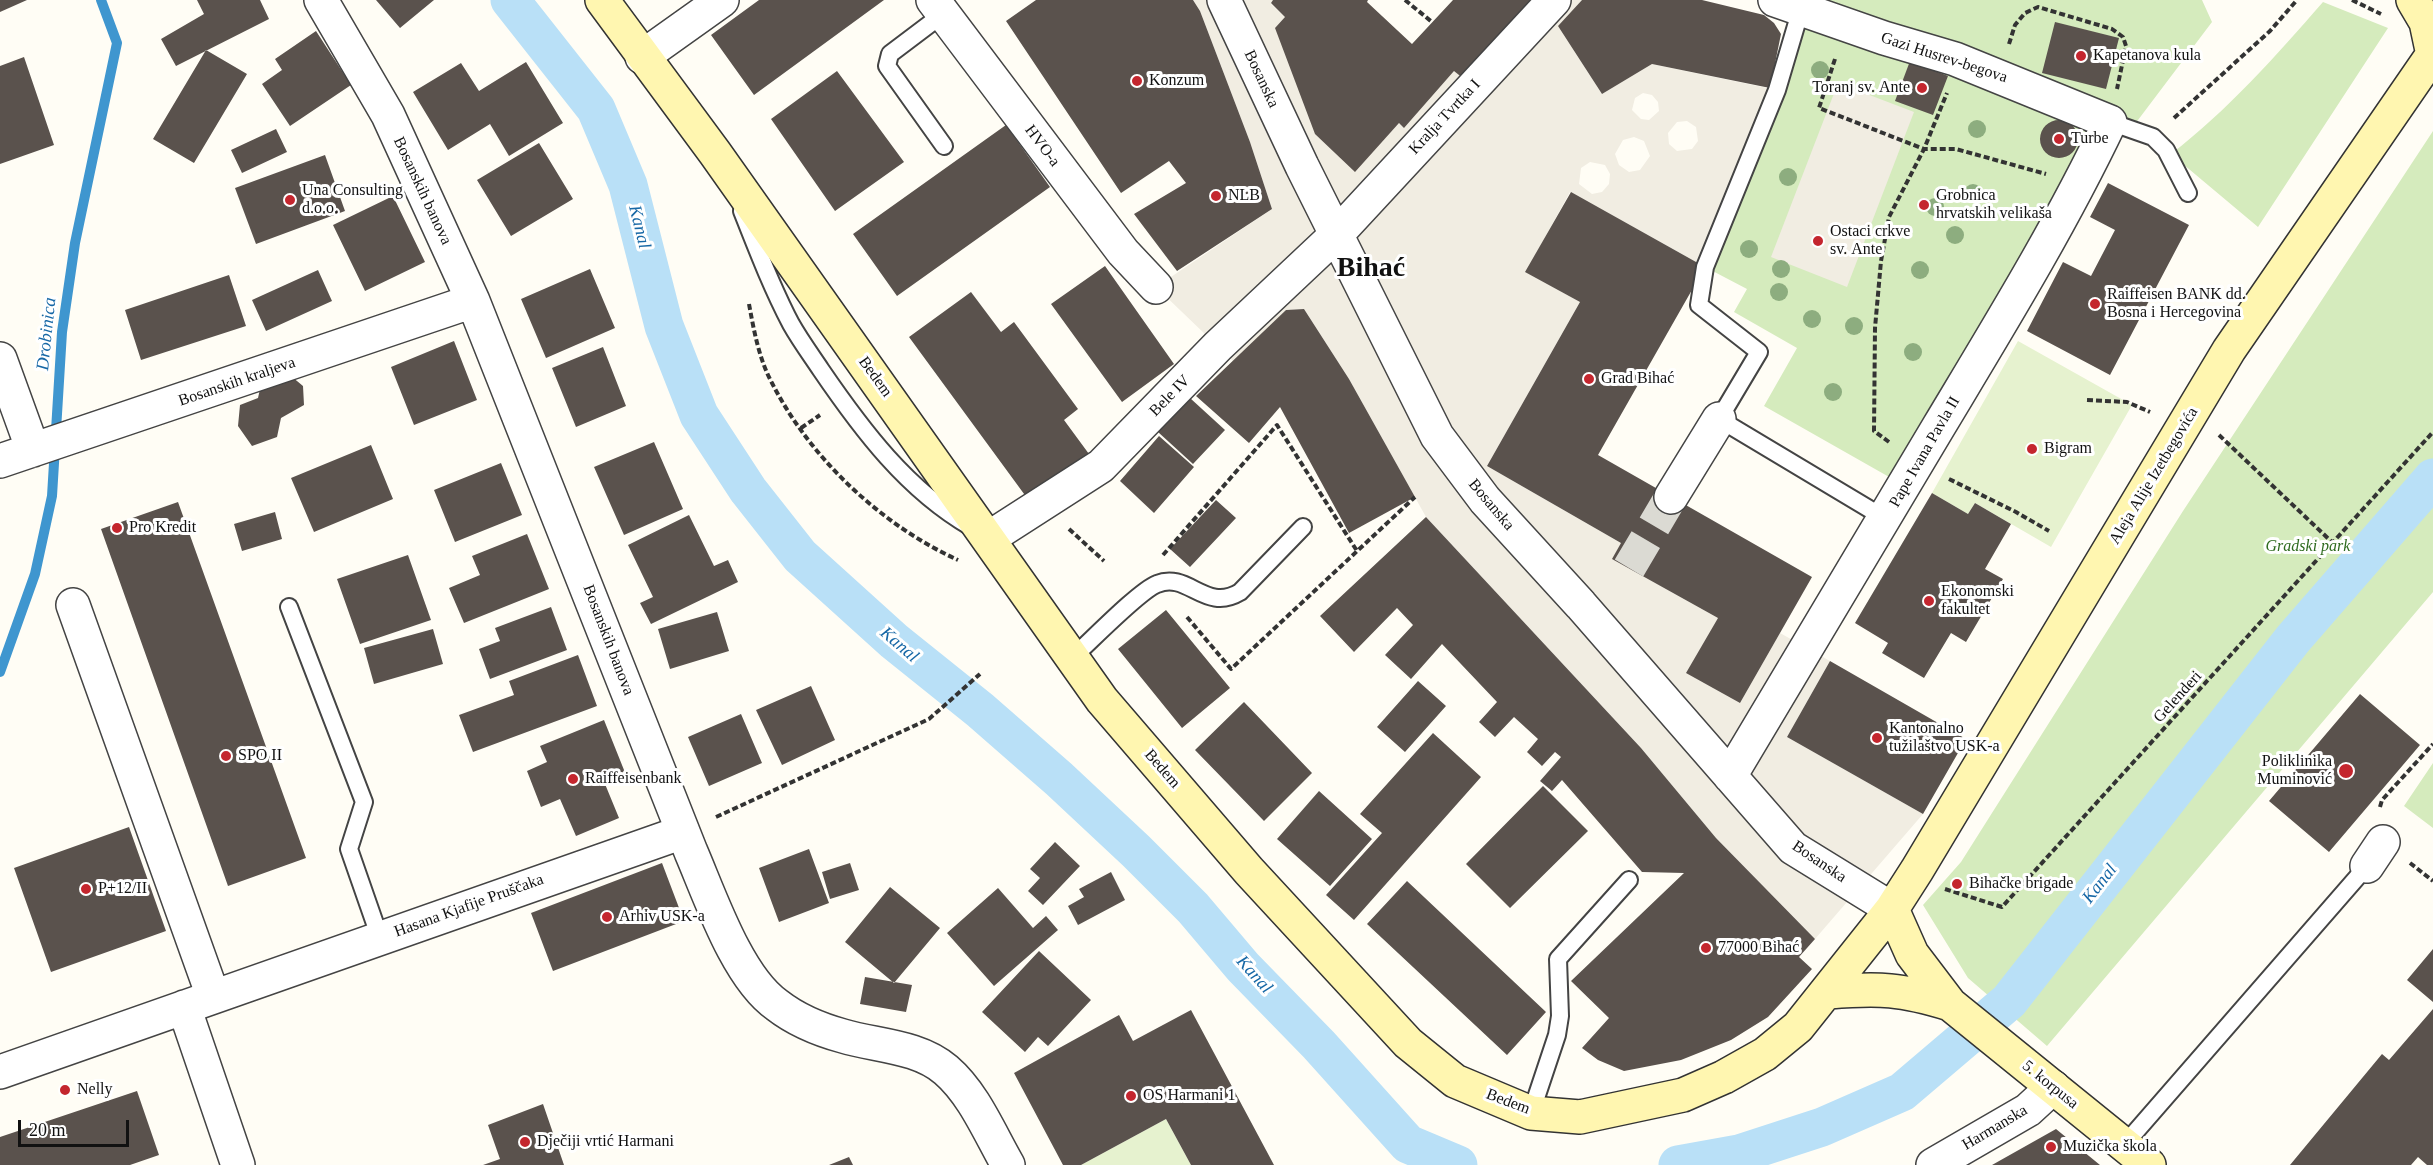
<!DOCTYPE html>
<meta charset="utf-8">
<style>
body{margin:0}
#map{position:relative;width:2433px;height:1165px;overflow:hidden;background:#fffdf5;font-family:"Times New Roman",serif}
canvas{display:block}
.scale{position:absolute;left:18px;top:1120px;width:111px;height:27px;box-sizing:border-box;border:3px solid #111;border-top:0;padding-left:8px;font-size:18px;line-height:21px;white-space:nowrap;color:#111;-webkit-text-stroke:4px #fff;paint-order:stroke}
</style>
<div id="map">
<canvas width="2433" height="1165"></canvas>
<div class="scale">20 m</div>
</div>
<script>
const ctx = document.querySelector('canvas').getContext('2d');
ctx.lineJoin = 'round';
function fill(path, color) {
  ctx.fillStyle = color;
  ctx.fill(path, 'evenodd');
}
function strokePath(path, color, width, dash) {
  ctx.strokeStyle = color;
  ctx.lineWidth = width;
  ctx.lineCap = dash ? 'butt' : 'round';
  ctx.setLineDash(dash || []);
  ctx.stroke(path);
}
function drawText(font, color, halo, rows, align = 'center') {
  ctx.font = font + ' "Times New Roman",serif';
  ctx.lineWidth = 6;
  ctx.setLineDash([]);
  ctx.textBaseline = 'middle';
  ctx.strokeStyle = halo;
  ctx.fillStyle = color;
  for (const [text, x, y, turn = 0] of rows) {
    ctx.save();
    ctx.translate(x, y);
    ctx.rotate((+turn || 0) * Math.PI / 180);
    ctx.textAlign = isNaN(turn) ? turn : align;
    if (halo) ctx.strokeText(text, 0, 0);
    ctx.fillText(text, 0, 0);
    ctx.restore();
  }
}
fill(new Path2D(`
 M1804 0H2202L2212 22 2135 124 2110 122 1905 486 1764 406 1797 348 1734 312 1747 289 1705 267Z
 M2323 2 2388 28 2258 227 2171 154C2228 110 2276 56 2323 2Z
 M2433 131V592L2047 1046 1968 978 1923 905 1961 862 2183 511Z
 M2433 763V828L2404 806Z`), '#d5ebbd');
fill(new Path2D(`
 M2018 341 2132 405 2051 547 1975 503 1968 514 1932 493Z
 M1166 1119 1191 1165H1081Z`), '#e6f2cf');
fill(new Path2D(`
 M1193 0H1273L1271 4 1285 17 1275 28 1354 171 1399 123 1404 128 1454 71 1536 0H1582L1558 26 1602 94 1652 64 1777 90 1705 267 1570 192 1526 272 1580 302 1487 466 1621 543 1613 559 1718 618 1687 673 1740 703 1780 633 1830 661 1787 737 1923 814 1815 939 1716 838 1641 748 1426 517 1349 379 1304 309 1286 310 1233 361 1156 287 1272 209 1250 142 1200 11ZM1643 93 1652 95 1658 102 1659 111 1649 120 1641 119 1632 110 1635 98ZM1687 121 1696 127 1698 141 1692 149 1677 151 1669 144 1668 133 1677 122ZM1634 137 1644 141 1650 156 1640 170 1629 172 1619 165 1615 154 1623 140ZM1590 162 1605 165 1610 174 1609 184 1602 192 1592 194 1579 184 1581 168Z
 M1838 83 1914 112 1847 287 1771 257Z`), '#f1ede2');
strokePath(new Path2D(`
 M0 672 35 574 52 496 62 332 75 243 117 43 101 0`), '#3f96cf', 10);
strokePath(new Path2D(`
 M510 0 596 109 628 185 664 326 699 415 748 490 800 556 894 641 980 710 1059 779 1136 851 1193 908 1243 967 1319 1045 1408 1144 1458 1165
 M1678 1165 1739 1154 1822 1127 1902 1092 2009 1001 2293 639 2433 478`), '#b9e0f7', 39);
fill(new Path2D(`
 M0 0H27L0 12Z
 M197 0H260L269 19 176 66 161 39 204 14Z
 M376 0H434L400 28Z
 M759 0H884L754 95 711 35Z
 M1036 0H1193L1200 11 1250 142 1272 209 1177 271 1134 214 1186 183 1169 161 1121 193 1006 21Z
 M1273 0H1368L1367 2 1412 44 1453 0H1536L1464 79 1454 71 1404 128 1399 123 1355 172 1315 134 1275 28 1285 17 1271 3Z
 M1582 0H1702L1764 15 1774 23 1781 34 1770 88 1652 64 1602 94 1558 26Z
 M2055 22 2119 38 2106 89 2042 73Z
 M316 31 351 85 290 126 262 84 282 70 275 59Z
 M206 50 247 74 194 163 153 139Z
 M24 57 54 145 0 164V66Z
 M1910 61 1948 76 1933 115 1895 101Z
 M526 62 563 123 509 156 490 124 448 150 413 92 461 63 479 91Z
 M837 71 904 162 835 211 771 119Z
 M2040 139a19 19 0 1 1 38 0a19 19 0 1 1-38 0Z
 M1006 125 1050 187 897 296 853 234Z
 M276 129 287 152 242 173 231 150Z
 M539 143 573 199 511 236 477 180Z
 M325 155 345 211 256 244 235 188Z
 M2108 183 2189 225 2110 375 2027 331 2063 262 2091 276 2115 230 2090 217Z
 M1571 192 1705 267 1598 455 1812 577 1740 703 1686 673 1718 618 1612 559 1621 543 1487 466 1580 302 1525 272Z
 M393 196 425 262 365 291 333 225Z
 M1105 266 1174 364 1122 402 1051 304Z
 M590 269 615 328 546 358 521 299Z
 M318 270 332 301 266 331 252 300Z
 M229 275 246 326 141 360 125 310Z
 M971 292 1001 332 1014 322 1078 409 1064 420 1089 454 1027 498 909 337Z
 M1304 309 1349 379 1415 497 1349 533 1280 407 1249 443 1196 396 1286 310Z
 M454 341 477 400 414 425 391 367Z
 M603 347 626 406 576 427 552 368Z
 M291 376 303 386 304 405 281 418 277 437 252 446 238 426 240 405 258 398 262 380Z
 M1190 398 1225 430 1193 464 1158 432Z
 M1159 436 1194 467 1154 513 1120 481Z
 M654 442 683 509 624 535 594 467Z
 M371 445 393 499 314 532 291 478Z
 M501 463 522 515 455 542 434 490Z
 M1932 493 1968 514 1975 503 2011 524 1985 569 2003 579 1966 642 1951 633 1924 678 1882 653 1888 643 1855 623Z
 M1216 500 1236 518 1190 567 1170 549Z
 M178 502 306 858 228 886 101 529Z
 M275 512 282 539 242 551 234 524Z
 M689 515 714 566 728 560 738 582 651 624 640 603 653 597 628 545Z
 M1426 517 1641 748 1716 838 1815 939 1799 957 1812 969 1768 1017 1731 1040 1681 1060 1624 1071 1598 1060 1582 1048 1609 1018 1571 981 1684 873 1642 872 1562 780 1552 791 1540 781 1561 757 1555 752 1542 766 1527 752 1538 739 1514 717 1495 737 1479 722 1497 702 1442 644 1411 679 1385 655 1413 625 1397 608 1354 652 1320 616Z
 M527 534 549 589 464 623 449 588 480 575 472 556Z
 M408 555 431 620 360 644 337 579Z
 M551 607 567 650 490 679 479 649 500 641 495 628Z
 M1166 610 1230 688 1182 728 1118 649Z
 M717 612 729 651 670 669 658 629Z
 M433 629 443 664 374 684 364 648Z
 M578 655 597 706 473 752 459 715 514 695 509 681Z
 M1830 661 1966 739 1923 814 1787 737Z
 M1418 681 1446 706 1405 752 1377 727Z
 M811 686 835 740 782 765 756 710Z
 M2360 694 2420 745 2329 852 2269 801Z
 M1244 702 1312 773 1264 821 1195 750Z
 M741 714 762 763 709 786 688 737Z
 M604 720 626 775 605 784 619 818 576 836 560 799 541 807 527 771 547 762 540 746Z
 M1433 733 1481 777 1354 920 1326 895 1382 833 1360 814Z
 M1543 786 1588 831 1510 908 1466 864Z
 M1319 791 1372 839 1330 886 1277 839Z
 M129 827 166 931 51 972 14 868Z
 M1055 842 1080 866 1043 905 1028 891 1040 878 1030 869Z
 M809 849 829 903 779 922 759 868Z
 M662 863 684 921 553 971 531 913Z
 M850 863 859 890 830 899 822 872Z
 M1111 872 1125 900 1078 925 1068 906 1084 897 1079 889Z
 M1407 881 1546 1012 1507 1055 1367 924Z
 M890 887 940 928 894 983 845 942Z
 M998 888 1033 928 1046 916 1058 930 994 986 947 933Z
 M2433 949V1002L2407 980Z
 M1039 951 1091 1000 1048 1046 1038 1037 1025 1052 982 1012Z
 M865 977 912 985 906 1012 860 1004Z
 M2433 1009V1165H2427L2418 1157 2411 1165H2290L2382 1054 2389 1060Z
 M1191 1010 1274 1165H1191L1166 1119 1081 1165H1063L1014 1073 1119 1015 1133 1041Z
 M137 1091 159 1155 130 1165H0V1137Z
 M543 1104 564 1165H483L500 1159 488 1125Z
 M2056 1129 2100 1165H1992Z
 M849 1157 853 1165H829Z`), '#5a524d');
strokePath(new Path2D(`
 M1629 568 1671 497`), '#dbdad3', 33, [33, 16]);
const lane = new Path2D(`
 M1801 9 1777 90 1705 267 1699 305 1759 352 1719 419 1886 519
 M943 14 890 54 887 66 944 146
 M2110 122 2153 137 2166 150 2188 193
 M742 211C757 249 772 288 791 324 800 340 811 355 821 370 862 430 907 490 971 527
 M289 607 364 802 349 849 380 938
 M1072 658C1090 642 1139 591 1157 584 1188 571 1205 613 1240 592L1303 527
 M1531 1113 1557 1035 1560 1016 1558 959 1629 880
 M2124 1145 2367 866`);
const street = new Path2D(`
 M321 0 388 115 473 301 691 852C710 896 737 977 777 1005 795 1019 821 1030 843 1036 877 1046 918 1046 946 1070 974 1094 990 1134 1008 1165
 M933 0 1123 252 1156 287
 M1224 0 1302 166 1437 436 1485 500 1581 605 1793 848 1892 909
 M642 57 722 0
 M0 359 33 450
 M0 461 473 301
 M1671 497 1719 419
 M989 538 1101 466 1218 346 1337 234 1554 0
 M73 605 213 996
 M1730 776C1800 659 1870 542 1939 426 1999 326 2060 227 2110 122L1955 59 1884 38 1775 0
 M2367 866 2383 842
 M184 1007 238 1165
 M0 1072 683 832
 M1933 1165 2028 1110 2053 1087`);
const secondary = new Path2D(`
 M602 0 715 153 1102 700 1249 871 1408 1043 1455 1081 1531 1113 1580 1117 1683 1095 1724 1077 1765 1054 1798 1027 1892 909 1917 870 2229 350 2433 54
 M2413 0 2426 22 2433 55
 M1892 909 1912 954 1950 1004 2149 1165
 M1829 992C1880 988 1901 989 1950 1004`);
strokePath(lane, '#444', 20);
strokePath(street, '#444', 36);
strokePath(secondary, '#333', 36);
strokePath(new Path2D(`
 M1405 0 1432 22
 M2352 0 2381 14
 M2009 44 2015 25 2025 13 2038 7 2112 29 2123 37 2126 46 2117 89
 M1835 59 1819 108 1924 149H1956L2046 174
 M2174 118 2270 31 2297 0
 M749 304C754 331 759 359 772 383 810 458 881 525 958 560
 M2087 400 2127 402 2150 412
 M801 428 820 415
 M2219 435 2334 544
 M1889 442 1874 431 1875 328 1881 261 1889 217 1924 149 1947 93
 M1949 479 2016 512 2049 531
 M1069 529 1104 561
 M1163 555 1277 425 1357 551
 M1187 617 1231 669 1415 497
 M2380 807 2382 800 2433 744
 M716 817 929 719 980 674
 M2410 863 2433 881
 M1945 889 2002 907 2433 432`), '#333', 4, [6, 3]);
strokePath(lane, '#fff', 16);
strokePath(street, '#fff', 33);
strokePath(secondary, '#fff6b0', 33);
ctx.fillStyle = '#8dad7f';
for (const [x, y] of [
 [1820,70],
 [1977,129],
 [1788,177],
 [1973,193],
 [1935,207],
 [1955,235],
 [1749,249],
 [1781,269],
 [1920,270],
 [1779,292],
 [1812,319],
 [1854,326],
 [1913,352],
 [1833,392]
]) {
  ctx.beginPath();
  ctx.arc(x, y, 9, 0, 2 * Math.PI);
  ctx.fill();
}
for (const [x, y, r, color] of [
 [2081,56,6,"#c4262e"],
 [1137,81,6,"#c4262e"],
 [1922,88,6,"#c4262e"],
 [2059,139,6,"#c4262e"],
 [1216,196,6,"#c4262e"],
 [290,200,6,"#c4262e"],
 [1924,205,6,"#c4262e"],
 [1818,241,6,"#c4262e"],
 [2095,304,6,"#c4262e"],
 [1589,379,6,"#c4262e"],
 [2032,449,6,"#c4262e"],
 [117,528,6,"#c4262e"],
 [1929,601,6,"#c4262e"],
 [1877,738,6,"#c4262e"],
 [226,756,6,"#c4262e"],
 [2346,771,8,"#c4262e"],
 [573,779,6,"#c4262e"],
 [1957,884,6,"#c4262e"],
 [86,889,6,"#c4262e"],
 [607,917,6,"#c4262e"],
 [1706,948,6,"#c4262e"],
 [65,1090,6,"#c4262e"],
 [1131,1096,6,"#c4262e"],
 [525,1142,6,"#c4262e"],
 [2051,1147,6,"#c4262e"]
]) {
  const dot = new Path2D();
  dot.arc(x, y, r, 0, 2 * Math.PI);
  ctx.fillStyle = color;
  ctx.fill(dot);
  strokePath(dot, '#fff', 2);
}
drawText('16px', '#111', '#fff', [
 ["Kapetanova kula",2093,56],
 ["Konzum",1149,81],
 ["Toranj sv. Ante",1910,88,"right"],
 ["Turbe",2071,139],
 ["Una Consulting",302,191],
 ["d.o.o.",302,209],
 ["NLB",1228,196],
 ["Grobnica",1936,196],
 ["hrvatskih velikaša",1936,214],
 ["Ostaci crkve",1830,232],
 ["sv. Ante",1830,250],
 ["Raiffeisen BANK dd.",2107,295],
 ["Bosna i Hercegovina",2107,313],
 ["Grad Bihać",1601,379],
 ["Bigram",2044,449],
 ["Pro Kredit",129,528],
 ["Ekonomski",1941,592],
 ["fakultet",1941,610],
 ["Kantonalno",1889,729],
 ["tužilaštvo USK-a",1889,747],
 ["SPO II",238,756],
 ["Poliklinika",2332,762,"right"],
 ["Muminović",2332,780,"right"],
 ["Raiffeisenbank",585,779],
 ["Bihačke brigade",1969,884],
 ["P+12/II",98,889],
 ["Arhiv USK-a",619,917],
 ["77000 Bihać",1718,948],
 ["Nelly",77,1090],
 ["OS Harmani 1",1143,1096],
 ["Dječiji vrtić Harmani",537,1142],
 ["Muzička škola",2063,1147]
], 'left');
drawText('16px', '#111', '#fff', [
 ["Gazi Husrev-begova",1944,58,18],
 ["Bosanska",1261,79,65],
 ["Kralja Tvrtka I",1445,117,-47],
 ["HVO-a",1042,146,53],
 ["Bosanskih banova",422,191,65],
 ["Bedem",875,377,54],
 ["Bosanskih kraljeva",237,382,-19],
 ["Bele IV",1170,396,-46],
 ["Pape Ivana Pavla II",1925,452,-60],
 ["Aleja Alije Izetbegovića",2154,476,-59],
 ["Bosanska",1491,505,50],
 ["Bosanskih banova",608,640,69],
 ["Gelenderi",2178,697,-48],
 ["Bedem",1162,769,49],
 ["Bosanska",1819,862,34],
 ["Hasana Kjafije Pruščaka",469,906,-20],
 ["5. korpusa",2050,1085,39],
 ["Bedem",1508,1102,21],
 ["Harmanska",1995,1128,-31]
]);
drawText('italic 16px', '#2f6b1f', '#fff', [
 ["Gradski park",2308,547]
]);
drawText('italic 18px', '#1768a6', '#fff', [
 ["Kanal",639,227,76],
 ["Drobinica",47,334,-84],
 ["Kanal",899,645,41],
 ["Kanal",2100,884,-52],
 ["Kanal",1254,975,48]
]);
drawText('bold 28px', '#111', '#fff', [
 ["Bihać",1371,269]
]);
</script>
